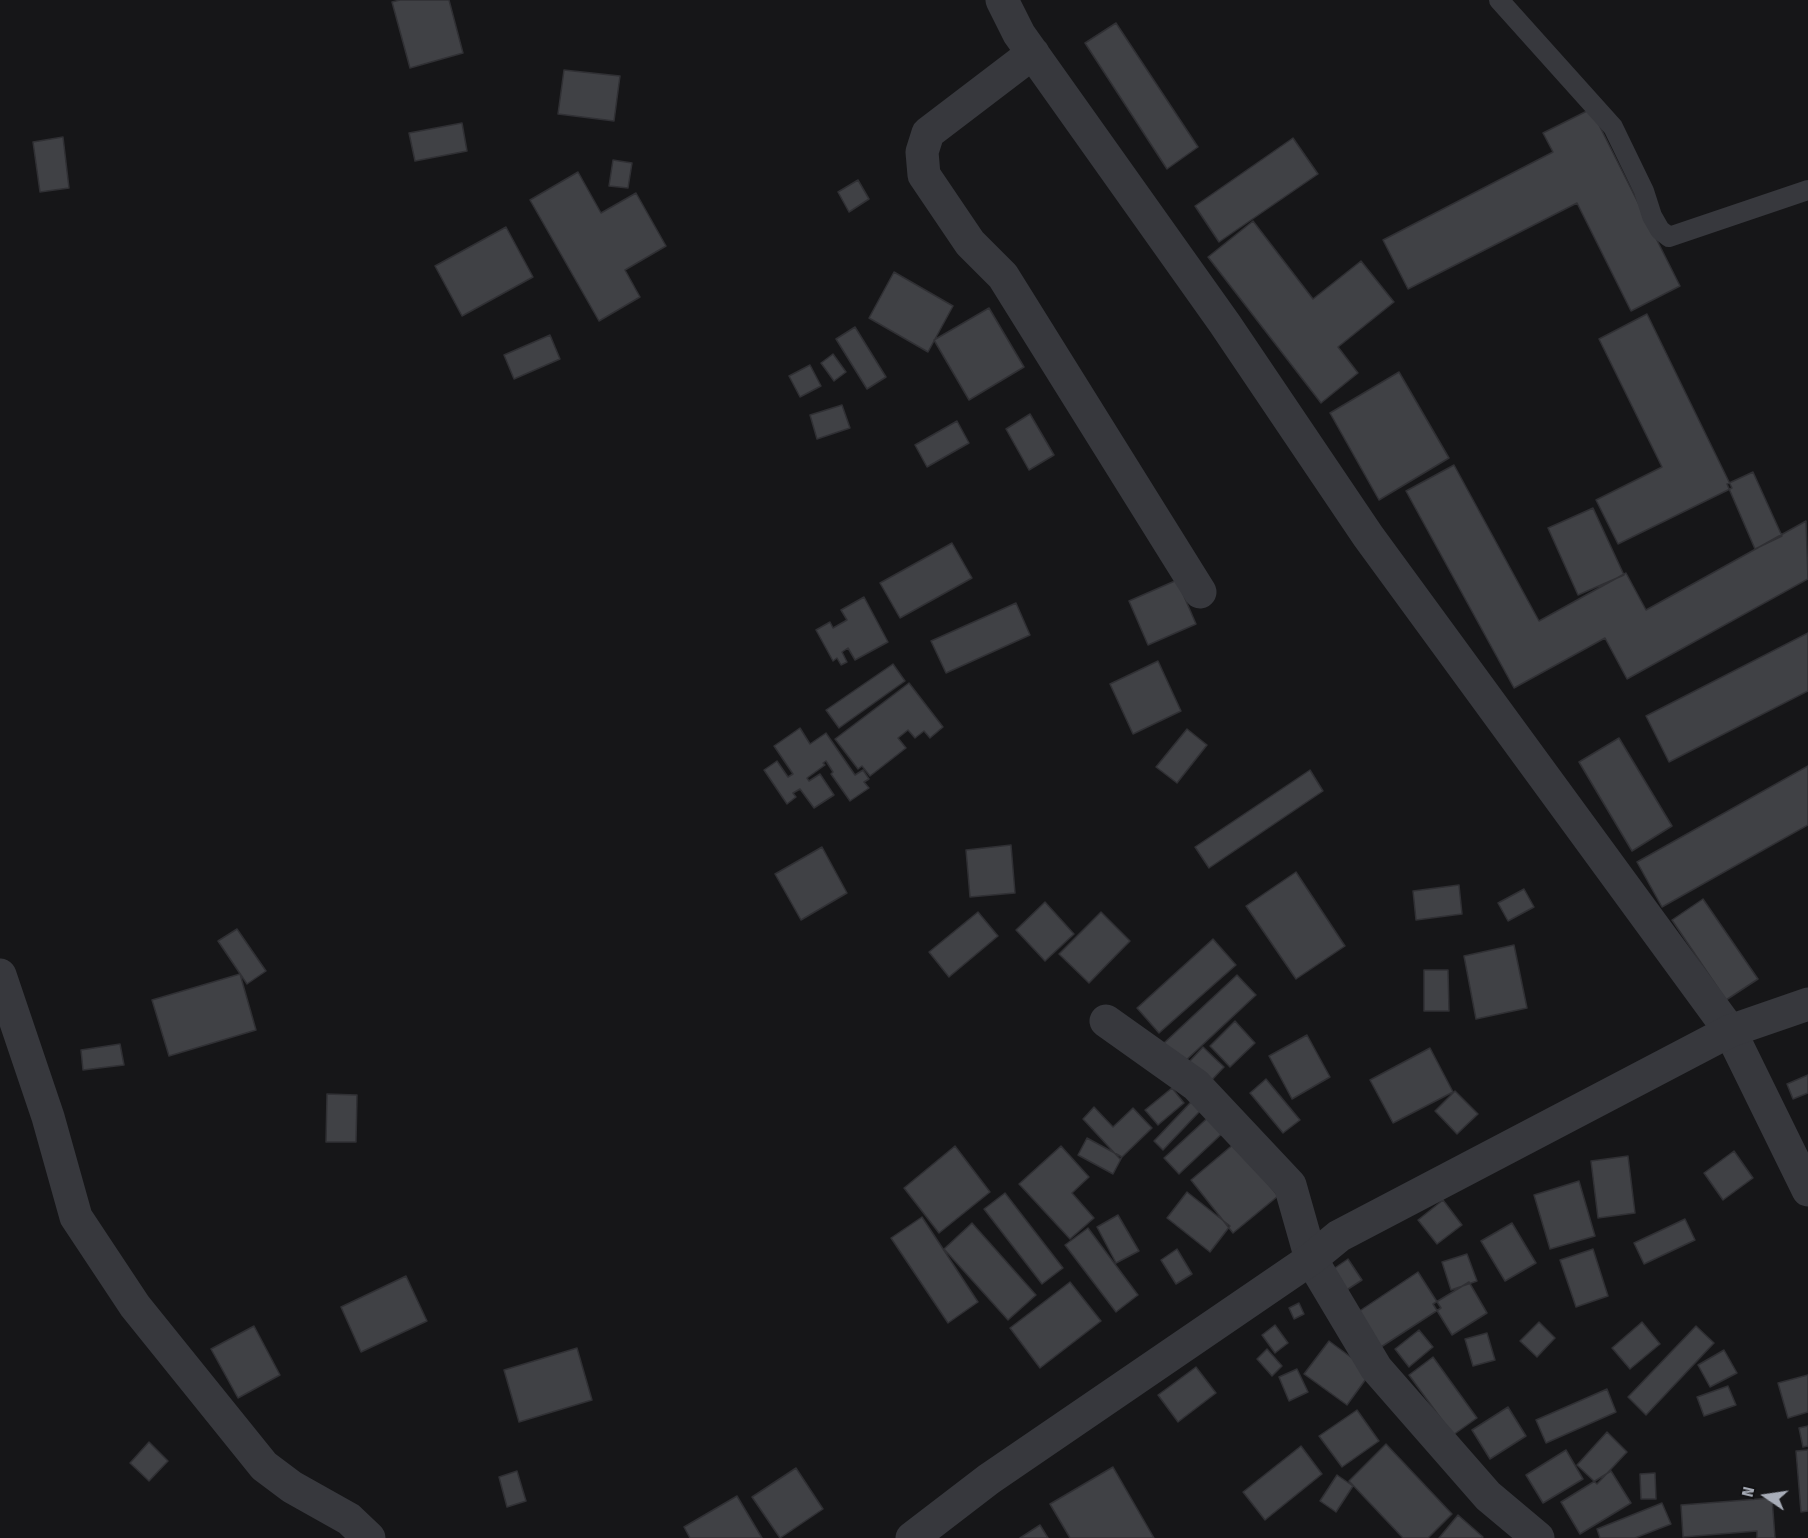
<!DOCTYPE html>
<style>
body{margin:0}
#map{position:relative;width:1808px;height:1538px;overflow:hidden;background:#161618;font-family:"Fira Sans Condensed",sans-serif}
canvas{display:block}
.north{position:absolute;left:1736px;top:1466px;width:60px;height:60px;-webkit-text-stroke:4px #111113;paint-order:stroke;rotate:283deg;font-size:16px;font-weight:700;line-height:24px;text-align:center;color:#a8adb8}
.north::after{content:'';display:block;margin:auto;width:21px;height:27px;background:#a8adb8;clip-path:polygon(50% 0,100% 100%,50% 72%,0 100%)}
</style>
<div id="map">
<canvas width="1808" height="1538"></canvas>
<div class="north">N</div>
</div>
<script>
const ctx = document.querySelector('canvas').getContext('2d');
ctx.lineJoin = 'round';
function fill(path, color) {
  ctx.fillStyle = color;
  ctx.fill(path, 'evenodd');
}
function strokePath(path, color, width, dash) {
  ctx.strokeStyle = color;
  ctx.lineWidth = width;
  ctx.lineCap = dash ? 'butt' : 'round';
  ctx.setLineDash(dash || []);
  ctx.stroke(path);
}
const building = new Path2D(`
 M400 0H449L463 53 410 68 392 2Z
 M1116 23 1198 147 1167 169 1085 43Z
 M564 70 620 76 614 121 558 114Z
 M1591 109 1680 286 1631 311 1577 203 1408 289 1383 240 1553 152 1543 133Z
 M462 123 467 151 415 161 409 133Z
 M63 137 69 188 40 192 33 142Z
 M1293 138 1318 174 1219 242 1195 206Z
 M613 160 632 163 628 188 609 186Z
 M578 172 601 213 636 193 666 246 625 270 640 297 599 321 530 200Z
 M858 180 869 199 849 212 838 192Z
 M1253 221 1313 299 1361 261 1394 302 1338 347 1358 373 1321 403 1208 257Z
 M506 227 533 277 462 316 435 266Z
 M894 272 953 306 928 352 869 318Z
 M989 308 1024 367 969 400 934 340Z
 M1647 314 1732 488 1618 544 1596 500 1662 467 1599 339Z
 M855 327 886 377 867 389 836 339Z
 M550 335 560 359 514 379 504 355Z
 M833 354 846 372 834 381 821 363Z
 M810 365 821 386 800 397 789 376Z
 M1399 372 1449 458 1379 500 1330 413Z
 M842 405 850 428 817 439 810 415Z
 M1030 414 1054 455 1029 470 1006 429Z
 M957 421 969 443 927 467 915 445Z
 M1454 465 1539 621 1626 573 1646 610 1806 521 1808 579 1627 679 1605 638 1514 688 1406 491Z
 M1753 472 1782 536 1755 549 1727 484Z
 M1593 508 1624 575 1578 595 1548 528Z
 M952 543 972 578 900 618 880 583Z
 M1177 580 1196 624 1148 645 1129 601Z
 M864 597 888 642 855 660 848 648 842 652 847 662 841 665 837 658 833 661 816 630 830 622 833 628 847 620 841 610Z
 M1016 603 1030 635 946 673 931 641Z
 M1808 633V691L1669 762 1646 716Z
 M1158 661 1181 711 1133 734 1110 684Z
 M893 664 905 681 839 728 826 710Z
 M909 683 943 727 930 738 924 731 915 738 908 730 898 738 906 748 870 776 862 766 858 769 835 739Z
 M800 728 810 744 826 733 855 775 863 770 869 779 864 782 869 788 850 801 831 774 833 772 826 761 823 763 825 765 807 778 809 781 820 774 834 795 814 808 800 789 793 793 796 797 787 804 764 770 777 761 788 777 793 774 774 746Z
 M1187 729 1207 745 1177 783 1156 767Z
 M1619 738 1672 826 1632 851 1579 762Z
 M1808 766V825L1662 907 1637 862Z
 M1310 770 1323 791 1209 868 1195 847Z
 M1011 845 1015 893 970 897 966 850Z
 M822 847 847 893 801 920 775 874Z
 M1296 872 1345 946 1296 979 1246 906Z
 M1459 885 1462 914 1416 920 1413 891Z
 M1524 889 1534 907 1508 921 1498 903Z
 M1703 899 1758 979 1726 1000 1672 920Z
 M1045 902 1074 934 1045 961 1016 930Z
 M978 912 998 936 949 977 929 952Z
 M1101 912 1130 941 1089 983 1059 954Z
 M237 929 266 971 247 984 218 941Z
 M1213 939 1236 965 1159 1033 1137 1008Z
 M1514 945 1527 1008 1476 1019 1464 956Z
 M1424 970H1448L1449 1011H1424Z
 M240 974 256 1030 169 1056 152 1000Z
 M1237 975 1256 995 1183 1063 1164 1043Z
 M1235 1021 1255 1043 1230 1067 1210 1046Z
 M1307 1035 1330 1077 1292 1099 1269 1056Z
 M120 1044 124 1065 83 1070 81 1050Z
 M1203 1047 1224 1067 1209 1083 1188 1063Z
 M1430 1048 1453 1092 1393 1123 1370 1080Z
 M1808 1075V1093L1793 1099 1787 1084Z
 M1266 1079 1300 1120 1283 1133 1250 1093Z
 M1172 1088 1184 1103 1158 1125 1145 1110Z
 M1455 1091 1478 1114 1457 1134 1435 1111Z
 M327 1094 357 1095 356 1142H326Z
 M1191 1102 1200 1111 1163 1150 1154 1141Z
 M1094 1107 1113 1127 1133 1108 1152 1128 1120 1159 1083 1119Z
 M1214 1112 1228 1128 1179 1174 1164 1158Z
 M1087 1138 1122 1157 1113 1174 1078 1155Z
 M1235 1143 1278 1196 1233 1233 1191 1180Z
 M955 1146 990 1192 939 1233 904 1188Z
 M1061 1146 1089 1177 1072 1193 1094 1218 1070 1239 1019 1184Z
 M1734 1151 1753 1178 1723 1200 1704 1173Z
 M1628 1156 1635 1213 1598 1218 1591 1161Z
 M1579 1181 1595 1236 1550 1249 1534 1195Z
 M1187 1192 1230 1226 1210 1252 1167 1218Z
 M1005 1193 1063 1268 1042 1284 984 1209Z
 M1443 1200 1462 1225 1437 1244 1418 1220Z
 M1118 1215 1139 1251 1116 1263 1097 1227Z
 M922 1217 978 1302 948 1323 891 1238Z
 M1685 1219 1695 1240 1644 1264 1634 1243Z
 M972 1223 1036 1295 1008 1320 944 1249Z
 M1512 1223 1536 1263 1505 1281 1481 1241Z
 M1088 1228 1138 1295 1116 1312 1065 1245Z
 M1177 1249 1192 1274 1176 1284 1161 1260Z
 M1593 1249 1608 1296 1576 1307 1560 1260Z
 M1467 1254 1477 1281 1451 1290 1442 1262Z
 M1348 1259 1362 1280 1339 1295 1326 1274Z
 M1418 1272 1441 1308 1381 1347 1358 1312Z
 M406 1276 427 1321 361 1352 341 1307Z
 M1070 1282 1101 1321 1040 1368 1010 1328Z
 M1469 1282 1487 1313 1452 1335 1433 1304Z
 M1299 1303 1304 1314 1294 1319 1289 1308Z
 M1539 1322 1555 1338 1537 1357 1520 1341Z
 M1642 1322 1660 1344 1630 1369 1612 1348Z
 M1275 1325 1288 1343 1275 1353 1262 1335Z
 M254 1326 280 1375 238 1398 211 1349Z
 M1696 1326 1714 1343 1646 1415 1628 1397Z
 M1419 1330 1433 1347 1409 1367 1395 1349Z
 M1487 1333 1495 1360 1473 1366 1465 1339Z
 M1329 1341 1371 1372 1347 1405 1304 1374Z
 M577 1348 592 1400 519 1422 504 1370Z
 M1267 1349 1282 1366 1272 1376 1257 1359Z
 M1724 1350 1737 1373 1710 1387 1698 1365Z
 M1433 1357 1477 1418 1453 1435 1409 1375Z
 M1196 1367 1216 1393 1178 1422 1158 1395Z
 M1297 1369 1308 1392 1289 1401 1279 1377Z
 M1808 1375V1412L1788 1418 1778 1383Z
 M1728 1386 1736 1405 1704 1416 1697 1397Z
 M1607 1389 1616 1412 1546 1443 1536 1420Z
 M1508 1407 1526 1436 1490 1459 1472 1430Z
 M1357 1410 1379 1441 1342 1467 1319 1436Z
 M1808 1426V1446L1803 1447 1799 1428Z
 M1607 1432 1627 1452 1597 1484 1577 1465Z
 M149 1442 168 1461 149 1481 130 1463Z
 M1386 1444 1452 1514 1428 1538H1403L1349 1481Z
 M1301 1446 1322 1474 1265 1520 1243 1492Z
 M1566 1450 1583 1479 1543 1503 1526 1475Z
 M1808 1450V1511L1801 1512 1796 1451Z
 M1113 1467 1154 1538H1070L1050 1504Z
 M796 1468 823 1509 780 1538 752 1497Z
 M517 1471 526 1501 507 1507 499 1477Z
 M1611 1471 1631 1503 1580 1534 1561 1502Z
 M1655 1473 1656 1499H1641L1640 1474Z
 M1337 1475 1353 1486 1336 1512 1320 1501Z
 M737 1496 762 1538H690L684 1527Z
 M1772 1498 1775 1538H1757V1531L1683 1537 1681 1505Z
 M1662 1503 1671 1524 1635 1538H1600L1597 1529Z
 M1458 1515 1483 1537 1481 1538H1439Z
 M1040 1525 1048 1538H1020Z`);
fill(building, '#404145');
strokePath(building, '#303034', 1.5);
strokePath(new Path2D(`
 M1499 0 1613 127 1644 191 1652 216 1660 230 1669 237 1808 190`), '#37383d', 20);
strokePath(new Path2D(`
 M1002 0 1019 34 1225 324 1368 536 1730 1031 1808 1190
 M1033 53 928 133 922 152 924 175 970 243 1003 276 1200 592
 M0 975 48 1117 76 1217 135 1306 264 1466 292 1487 349 1519 369 1538
 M1106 1021 1196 1085 1290 1185 1311 1259 1376 1368 1488 1496 1538 1538`), '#37383d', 33);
strokePath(new Path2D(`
 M912 1538 989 1479 1311 1259 1339 1236 1730 1031 1808 1004`), '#37383d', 33);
</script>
